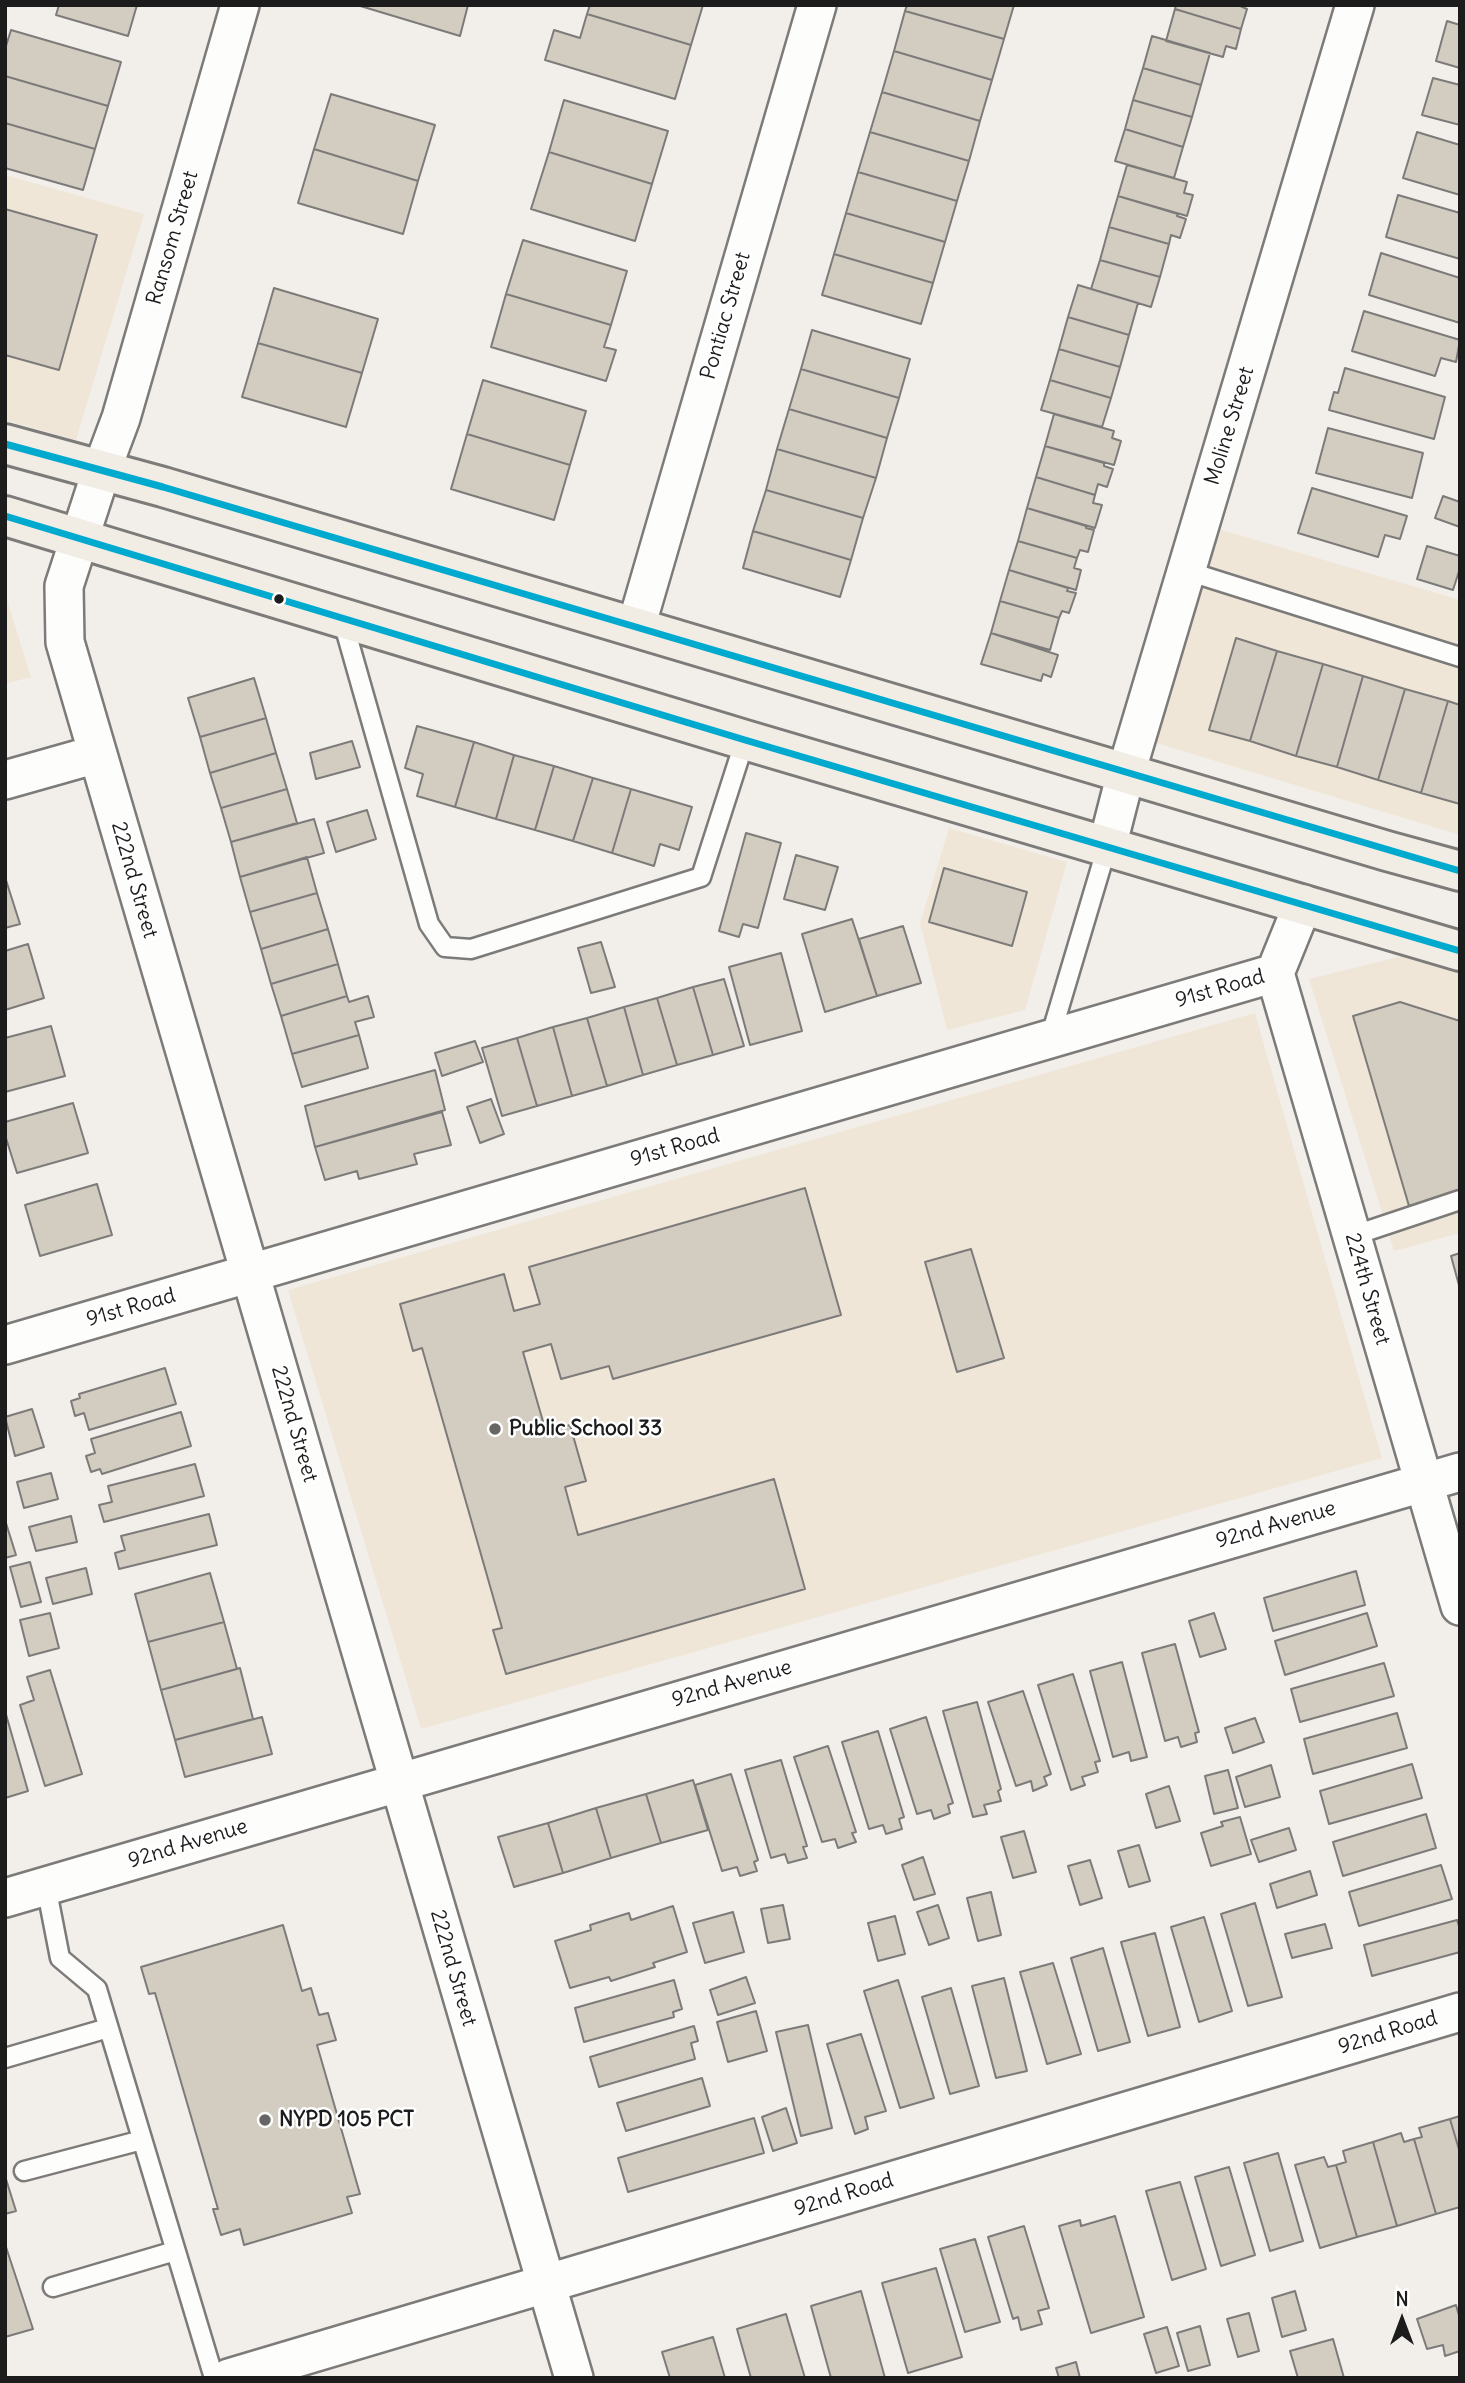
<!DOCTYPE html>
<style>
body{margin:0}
#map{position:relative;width:1465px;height:2383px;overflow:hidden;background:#f2efea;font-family:Delius,sans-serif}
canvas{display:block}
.frame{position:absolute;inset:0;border:7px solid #1c1c1c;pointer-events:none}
.north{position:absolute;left:1367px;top:2285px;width:70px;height:70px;-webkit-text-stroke:5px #fff;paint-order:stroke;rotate:0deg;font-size:19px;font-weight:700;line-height:28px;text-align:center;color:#1c1c1c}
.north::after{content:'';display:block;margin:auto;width:24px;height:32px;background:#1c1c1c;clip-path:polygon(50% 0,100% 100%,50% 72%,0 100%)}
</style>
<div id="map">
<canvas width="1465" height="2383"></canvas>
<div class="frame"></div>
<div class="north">N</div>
</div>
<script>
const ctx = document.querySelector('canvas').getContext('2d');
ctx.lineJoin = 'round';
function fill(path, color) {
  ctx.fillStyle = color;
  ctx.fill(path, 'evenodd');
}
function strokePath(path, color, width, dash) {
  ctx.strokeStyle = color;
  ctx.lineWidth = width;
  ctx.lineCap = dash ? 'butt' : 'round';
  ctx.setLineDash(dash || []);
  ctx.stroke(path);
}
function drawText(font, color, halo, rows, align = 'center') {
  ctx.font = font + ' Delius,sans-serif';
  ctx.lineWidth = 5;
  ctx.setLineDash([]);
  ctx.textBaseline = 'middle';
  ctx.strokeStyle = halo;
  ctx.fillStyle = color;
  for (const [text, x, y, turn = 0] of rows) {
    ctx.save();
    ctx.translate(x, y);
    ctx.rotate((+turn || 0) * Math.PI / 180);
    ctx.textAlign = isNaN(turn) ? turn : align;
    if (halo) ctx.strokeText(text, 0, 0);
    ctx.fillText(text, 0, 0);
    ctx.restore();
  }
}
fill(new Path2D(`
 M5 175 144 214 76 440 5 420Z
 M1212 527 1460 600V835L1156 743Z
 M5 593 31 677 5 684Z
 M949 828 1067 862 1025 1010 947 1030 920 923Z
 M1410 954 1460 971V1233L1394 1251 1309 979Z
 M1255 1013 1382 1458 421 1729 288 1290Z`), '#efe6d8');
const building = new Path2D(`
 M59 5H137L128 36 56 15Z
 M357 5H468L460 36Z
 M590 5H703L691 45 587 14Z
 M907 5H1014L1004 39 905 11Z
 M1176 5H1238L1247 9 1241 29 1175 9Z
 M1175 9 1241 29 1236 49 1226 46 1223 57 1166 41Z
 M905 11 1004 39 992 80 894 51Z
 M587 14 691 45 675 99 545 60 554 30 580 38Z
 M1447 21 1460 25V68L1436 61Z
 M11 30 121 62 108 106 5 76V49Z
 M1152 36 1210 53 1201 85 1143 68Z
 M894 51 992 80 980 121 882 92Z
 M1143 68 1201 85 1192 117 1133 100Z
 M5 76 108 106 95 149 5 123Z
 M1433 78 1460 85V125L1422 115Z
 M882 92 980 121 969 161 870 132Z
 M331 94 435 125 418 181 314 149Z
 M564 100 668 131 652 184 549 152Z
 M1133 100 1192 117 1183 147 1125 129Z
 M5 123 95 149 83 190 5 168Z
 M1125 129 1183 147 1174 178 1115 161Z
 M870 132 969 161 957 201 858 172Z
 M1417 132 1460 145V195L1403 178Z
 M314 149 418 181 403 234 298 203Z
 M549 152 652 184 635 241 531 209Z
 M1127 165 1187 182 1184 193 1193 195 1187 216 1118 196Z
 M858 172 957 201 945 242 846 213Z
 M1398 195 1460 213V259L1386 237Z
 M1118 196 1178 214 1177 216 1186 219 1180 238 1171 235 1169 244 1109 227Z
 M5 209 97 235 59 370 5 355Z
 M846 213 945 242 933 283 834 254Z
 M1109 227 1169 244 1160 277 1100 260Z
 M523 240 627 271 611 325 506 294Z
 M1381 253 1460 278V323L1369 295Z
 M834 254 933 283 921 324 822 295Z
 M1100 260 1160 277 1151 307 1091 289Z
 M1078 285 1138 303 1129 335 1068 317Z
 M274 288 378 319 362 373 258 343Z
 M506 294 611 325 604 347 616 350 606 381 491 347Z
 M1364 311 1460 340 1456 362 1441 358 1435 376 1352 351Z
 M1068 317 1129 335 1120 367 1059 349Z
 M812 330 910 359 899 398 801 369Z
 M258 343 362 373 346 427 242 397Z
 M1059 349 1120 367 1111 398 1050 380Z
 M1345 368 1445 397 1434 439 1329 410 1334 392 1338 393Z
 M801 369 899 398 887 438 789 409Z
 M483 380 586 411 570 465 467 434Z
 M1050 380 1111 398 1102 427 1041 410Z
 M789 409 887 438 876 478 777 449Z
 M1054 414 1114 431 1112 438 1121 441 1114 465 1045 446Z
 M1328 428 1423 453 1412 498 1316 473Z
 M467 434 570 465 554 520 451 489Z
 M1045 446 1104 463V466L1113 469 1107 487 1098 484 1095 495 1036 477Z
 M777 449 876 478 863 518 766 490Z
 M1036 477 1095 495 1093 503 1102 505 1095 528 1027 508Z
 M1312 488 1407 516 1400 539 1385 535 1378 557 1298 533Z
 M766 490 863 518 851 560 753 531Z
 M1443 496 1460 502V527L1435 518Z
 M1027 508 1086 526V528L1094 530 1088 552 1080 550 1077 558 1018 541Z
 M753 531 851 560 840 597 743 568Z
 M1018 541 1077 558 1074 568 1081 570 1076 590 1009 570Z
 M1427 546 1460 556V568L1453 590 1417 579Z
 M1009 570 1068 588 1067 591 1076 593 1069 613 1062 611 1059 618 1000 601Z
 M1000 601 1059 618 1050 650 991 633Z
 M991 633 1058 655 1051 677 1043 674 1041 681 981 664Z
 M1236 638 1277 651 1250 741 1209 730Z
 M1277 651 1323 664 1296 756 1250 741Z
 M1323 664 1363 676 1337 767 1296 756Z
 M1363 676 1405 689 1378 780 1337 767Z
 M254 678 266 718 200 737 188 698Z
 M1405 689 1448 701 1421 793 1378 780Z
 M1448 701 1460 705V804L1421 793Z
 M266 718 276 753 210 773 200 737Z
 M417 726 474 742 455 807 417 796 423 774 405 768Z
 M352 741 360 767 316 779 310 753Z
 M474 742 514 755 496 819 455 807Z
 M276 753 287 789 221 808 210 773Z
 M514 755 554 766 535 830 496 819Z
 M554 766 593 778 573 841 535 830Z
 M593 778 631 789 612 853 573 841Z
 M287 789 297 823 231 842 221 808Z
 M631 789 692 807 679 850 660 844 654 866 612 853Z
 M367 810 376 839 336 852 327 822Z
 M314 819 324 853 240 877 231 842Z
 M746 833 781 843 758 928 743 924 739 937 719 931Z
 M796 855 838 867 825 910 784 899Z
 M307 857 317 893 250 912 240 877Z
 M944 868 1027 892 1012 946 929 922Z
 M5 877 20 924 5 928Z
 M317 893 328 929 261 949 250 912Z
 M852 919 877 996 825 1012 802 934Z
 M903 926 921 983 877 996 859 939Z
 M328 929 338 964 271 984 261 949Z
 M601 942 615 987 591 993 578 948Z
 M28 944 44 998 5 1010V951Z
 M781 953 802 1031 750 1045 729 967Z
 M338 964 347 996 281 1016 271 984Z
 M724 979 744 1046 713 1055 693 987Z
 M693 987 713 1055 677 1065 657 998Z
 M347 996 349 1002 368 996 374 1017 355 1022 359 1035 292 1054 281 1016Z
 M657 998 677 1065 643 1075 624 1007Z
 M1400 1002 1460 1021V1191L1409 1206 1353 1016Z
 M624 1007 643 1075 607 1086 587 1018Z
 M587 1018 607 1086 572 1096 553 1027Z
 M51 1026 65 1076 5 1092V1038Z
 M553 1027 572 1096 537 1106 517 1038Z
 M359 1035 368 1068 302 1087 292 1054Z
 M517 1038 537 1106 502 1116 482 1048Z
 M475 1041 483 1062 442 1076 435 1053Z
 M435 1070 445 1110 315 1147 305 1106Z
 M491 1099 504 1134 480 1143 467 1107Z
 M73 1103 88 1153 17 1173 5 1135V1122Z
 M442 1112 451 1145 414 1154 417 1164 359 1179 357 1171 325 1180 315 1147Z
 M97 1184 112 1235 40 1256 25 1205Z
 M805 1188 841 1315 613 1379 609 1366 561 1379 551 1344 523 1352 546 1432 570 1425 586 1481 565 1487 578 1535 774 1479 805 1589 506 1674 493 1630 502 1628 422 1348 413 1351 400 1304 504 1274 514 1311 540 1304 529 1267Z
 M971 1249 1004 1358 957 1372 925 1262Z
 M1460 1253V1289L1451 1256Z
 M165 1368 176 1404 89 1430 84 1413 75 1416 71 1401 80 1398 79 1394Z
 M32 1409 44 1447 15 1456 5 1417Z
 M181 1412 191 1446 102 1474 100 1469 91 1472 86 1456 95 1453 91 1439Z
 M195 1464 204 1496 104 1522 99 1505 112 1502 108 1486Z
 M51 1473 58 1499 24 1508 17 1482Z
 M209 1514 217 1545 119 1569 115 1553 125 1550 121 1536Z
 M71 1516 77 1542 36 1551 29 1527Z
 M5 1520 16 1555 5 1558Z
 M30 1562 41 1602 21 1607 10 1567Z
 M86 1568 92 1594 53 1604 46 1578Z
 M1356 1571 1365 1605 1273 1631 1264 1598Z
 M210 1573 224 1622 148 1642 135 1594Z
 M50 1613 59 1648 29 1656 20 1620Z
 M1214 1613 1226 1649 1200 1657 1189 1621Z
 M1367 1613 1377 1646 1285 1675 1275 1641Z
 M224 1622 237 1669 161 1690 148 1642Z
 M1175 1644 1199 1732 1195 1733 1197 1742 1181 1747 1178 1737 1165 1741 1142 1653Z
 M1122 1662 1147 1757 1131 1761 1129 1752 1113 1757 1090 1671Z
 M1384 1663 1394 1696 1300 1722 1291 1689Z
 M240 1668 253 1719 175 1740 161 1690Z
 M50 1670 82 1774 45 1786 20 1705 34 1700 27 1677Z
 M1073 1674 1100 1761 1095 1762 1098 1772 1082 1777 1085 1785 1071 1790 1038 1685Z
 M1023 1691 1051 1774 1044 1777 1047 1785 1033 1791 1031 1781 1016 1786 988 1702Z
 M977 1702 1001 1789 998 1791 1001 1801 984 1805 987 1814 973 1817 943 1711Z
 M5 1711 28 1791 5 1798Z
 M1397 1713 1407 1748 1313 1774 1304 1739Z
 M262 1717 272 1754 185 1777 175 1740Z
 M926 1717 953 1803 948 1805 950 1813 934 1819 931 1810 917 1814 890 1729Z
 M1255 1718 1264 1742 1233 1753 1225 1728Z
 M878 1731 904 1817 899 1819 902 1829 886 1834 883 1825 869 1829 842 1742Z
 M828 1746 856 1832 852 1833 856 1842 838 1848 835 1839 822 1842 794 1757Z
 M781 1760 807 1846 803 1847 807 1858 788 1863 785 1854 771 1858 745 1770Z
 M1412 1764 1422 1798 1329 1824 1320 1791Z
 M1271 1765 1280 1797 1245 1807 1236 1777Z
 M1228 1770 1238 1808 1214 1814 1205 1776Z
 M731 1774 758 1860 754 1862 757 1871 740 1876 737 1867 722 1871 695 1785Z
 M693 1780 708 1830 661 1843 646 1794Z
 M1169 1786 1180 1821 1156 1828 1146 1794Z
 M646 1794 661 1843 611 1858 596 1808Z
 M596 1808 611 1858 563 1873 548 1823Z
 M1426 1814 1436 1848 1343 1876 1333 1842Z
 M1240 1817 1251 1854 1211 1866 1201 1833 1223 1826 1221 1822Z
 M548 1823 563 1873 514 1887 498 1837Z
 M1289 1828 1296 1850 1259 1862 1251 1840Z
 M1024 1831 1036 1872 1013 1878 1001 1837Z
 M1139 1845 1150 1881 1129 1887 1118 1851Z
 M923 1857 935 1894 914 1900 902 1865Z
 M1090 1860 1102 1898 1080 1905 1068 1866Z
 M1441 1865 1452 1899 1359 1926 1349 1892Z
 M1310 1871 1317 1895 1277 1908 1270 1884Z
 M991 1892 1001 1935 978 1941 967 1898Z
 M1255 1903 1282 1997 1248 2006 1221 1914Z
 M783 1905 790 1939 768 1943 761 1909Z
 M938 1905 949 1938 929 1945 917 1912Z
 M673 1906 687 1952 653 1963 655 1967 611 1981 609 1977 570 1988 555 1941 591 1930 590 1925 629 1913 631 1920Z
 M733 1912 744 1952 705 1963 693 1923Z
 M895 1916 905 1954 878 1961 868 1923Z
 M1204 1917 1232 2011 1199 2022 1171 1927Z
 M1457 1920 1460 1929V1952L1372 1976 1364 1945Z
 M1325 1924 1332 1948 1292 1958 1285 1934Z
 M283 1925 302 1991 311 1988 319 2015 328 2013 336 2040 317 2045 360 2194 347 2197 352 2213 244 2245 240 2229 221 2235 213 2209H218L155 1993 149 1994 141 1967Z
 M1155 1933 1180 2027 1148 2036 1121 1942Z
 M1103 1948 1130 2042 1098 2051 1071 1958Z
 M1053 1963 1081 2054 1047 2064 1020 1972Z
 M746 1977 755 2003 718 2015 710 1990Z
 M1004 1978 1027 2071 996 2078 972 1986Z
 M674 1980 682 2009 673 2012 674 2017 584 2042 575 2008Z
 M898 1980 934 2098 900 2108 864 1991Z
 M951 1988 979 2086 950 2094 922 1997Z
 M756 2011 767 2051 728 2062 717 2022Z
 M808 2025 832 2128 801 2136 776 2032Z
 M694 2026 698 2041 691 2043 695 2059 599 2087 590 2057Z
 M861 2034 886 2111 865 2117 868 2129 855 2134 827 2044Z
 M702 2078 710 2106 626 2131 617 2103Z
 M786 2108 797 2143 773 2151 762 2117Z
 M1460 2116V2153L1450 2119Z
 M754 2118 764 2153 628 2192 618 2158Z
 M1450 2119 1460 2153V2207L1436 2214 1414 2139 1422 2137 1419 2128Z
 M1401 2133 1404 2142 1414 2139 1436 2214 1397 2226 1373 2142Z
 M1373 2142 1397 2226 1357 2237 1336 2165 1346 2162 1343 2151Z
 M1278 2153 1303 2241 1270 2251 1244 2163Z
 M1324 2157 1328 2167 1336 2165 1357 2237 1320 2248 1295 2165Z
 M1229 2167 1255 2255 1221 2266 1195 2177Z
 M5 2176 16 2211 5 2214Z
 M1180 2182 1206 2269 1172 2280 1146 2191Z
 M1115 2216 1144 2317 1091 2333 1059 2226 1080 2220 1081 2226Z
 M1024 2226 1049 2308 1038 2311 1042 2324 1021 2330 1018 2317 1013 2319 988 2237Z
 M975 2239 1000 2322 965 2332 940 2249Z
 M5 2244 33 2329 5 2337Z
 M936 2268 962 2357 908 2373 882 2283Z
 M861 2291 885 2378H831L811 2306Z
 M1295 2291 1306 2330 1282 2337 1272 2298Z
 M1456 2305 1460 2319V2351L1445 2356 1443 2345 1427 2349 1417 2319Z
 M1249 2313 1259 2351 1238 2357 1227 2319Z
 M786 2314 805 2378H751L737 2329Z
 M1200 2326 1210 2365 1188 2371 1177 2333Z
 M1167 2327 1179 2366 1156 2373 1144 2334Z
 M713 2337 725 2378H670L662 2352Z
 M1333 2339 1344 2378H1298L1290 2351Z
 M1076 2362 1080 2378H1059L1056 2368Z`);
fill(building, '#d3ccc1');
strokePath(building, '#7c7b79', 2);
const service = new Path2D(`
 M1187 571 1460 657
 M342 618 429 924 445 947 471 949 701 877 745 740
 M1050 1038 1107 847
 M1352 1236 1460 1200
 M46 1886 60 1958 97 1989 214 2378
 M5 2058 108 2028
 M24 2171 142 2140
 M53 2287 175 2251`);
const minor = new Path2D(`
 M240 5 121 418 102 469 64 586 65 642 574 2378
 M636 627 817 5
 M5 780 97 754
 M1107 847 1126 773 1355 5
 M1275 973 1460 1606
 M1275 973 1303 904
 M5 1345 1275 973
 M5 1898 1460 1472
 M229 2378 1460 2012`);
const primary = new Path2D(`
 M5 444 163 487 1387 851 1460 871
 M5 516 745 740 1460 951`);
strokePath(service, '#7c7b79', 23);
strokePath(minor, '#7c7b79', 42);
strokePath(primary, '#7c7b79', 44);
strokePath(service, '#fdfdfc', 18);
strokePath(minor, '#fdfdfc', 37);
strokePath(primary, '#f1ece4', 38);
strokePath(new Path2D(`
 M5 444 163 487 1460 871
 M5 516 745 740 1460 951`), '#00a9ce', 7);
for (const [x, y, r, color] of [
 [279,599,6,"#1c1c1c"],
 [495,1429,7,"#676664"],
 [265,2120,7,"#676664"]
]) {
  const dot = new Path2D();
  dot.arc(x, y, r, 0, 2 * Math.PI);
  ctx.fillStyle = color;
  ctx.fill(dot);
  strokePath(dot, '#fff', 2.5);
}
drawText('21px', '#1c1c1c', '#fff', [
 ["Ransom Street",173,238,-74],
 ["Pontiac Street",726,316,-74],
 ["Moline Street",1230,426,-73],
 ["222nd Street",134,880,74],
 ["91st Road",1220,989,-16],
 ["91st Road",675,1148,-16],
 ["224th Street",1367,1289,74],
 ["91st Road",131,1308,-16],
 ["222nd Street",294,1424,74],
 ["92nd Avenue",1276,1525,-16],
 ["92nd Avenue",732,1684,-16],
 ["92nd Avenue",188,1844,-17],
 ["222nd Street",453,1968,74],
 ["92nd Road",1388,2033,-17],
 ["92nd Road",844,2195,-17]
]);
drawText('bold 21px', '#1c1c1c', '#fff', [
 ["Public School 33",509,1429],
 ["NYPD 105 PCT",279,2120]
], 'left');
</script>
